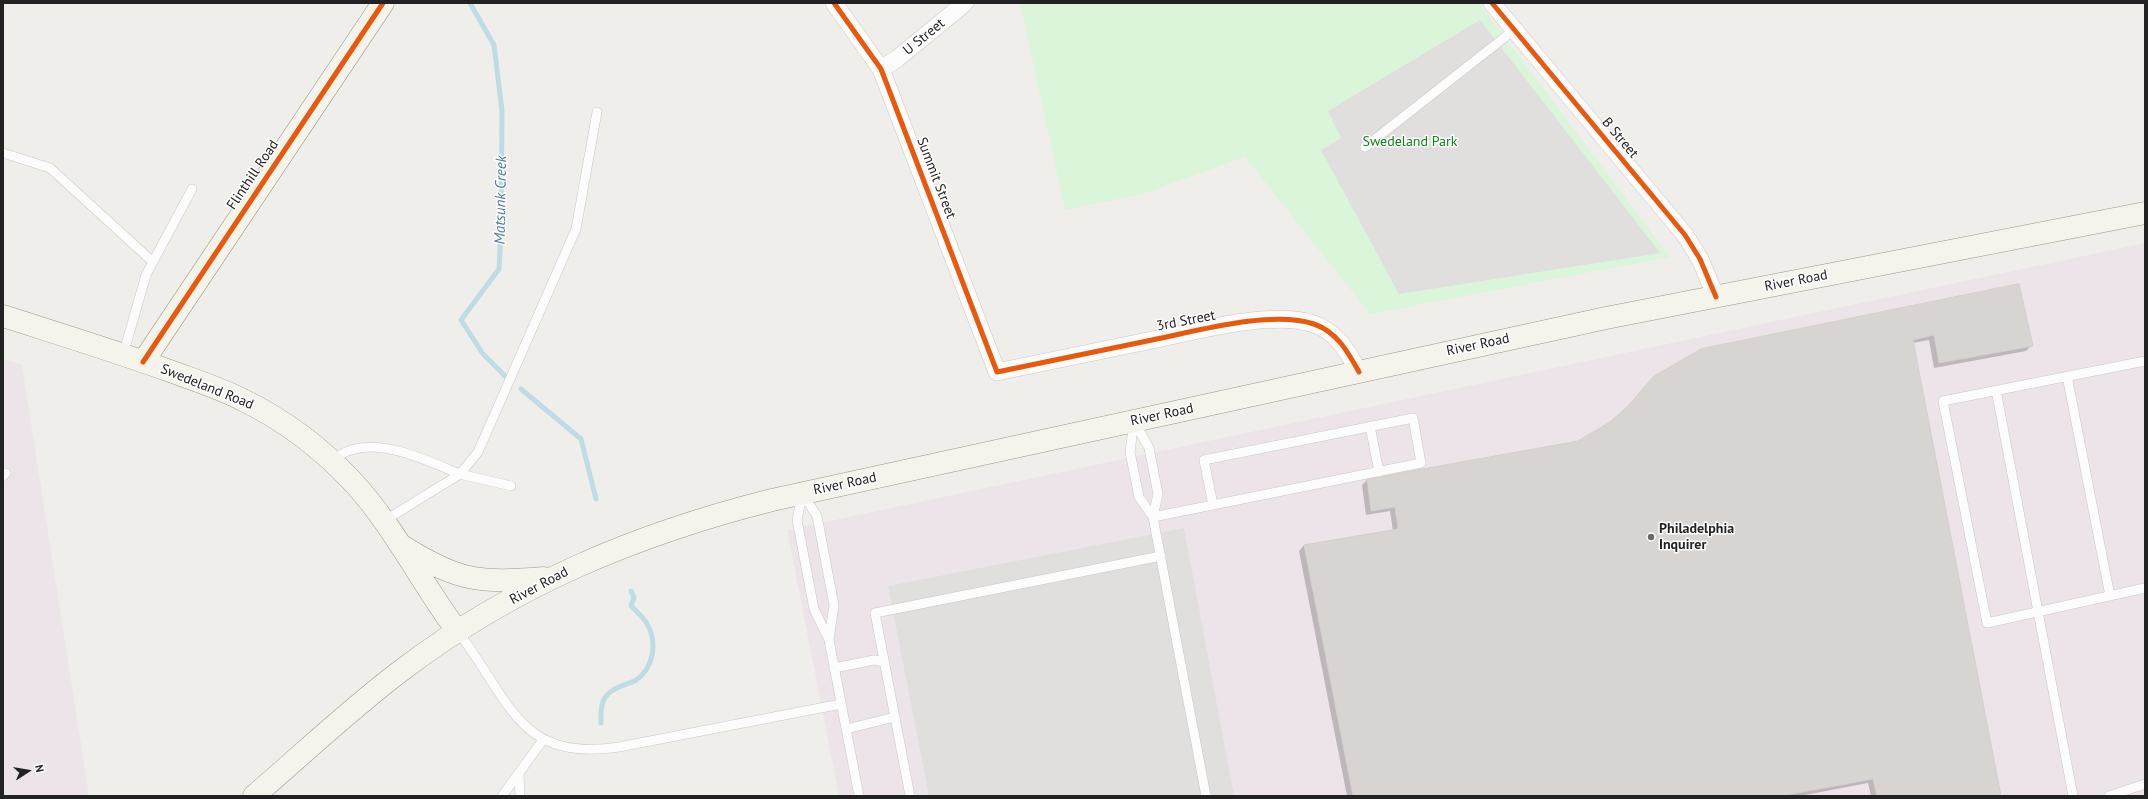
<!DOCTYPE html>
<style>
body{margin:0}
#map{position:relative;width:2148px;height:799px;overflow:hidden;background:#f0eeeb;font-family:"PT Sans",sans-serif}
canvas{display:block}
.frame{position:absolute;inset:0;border:4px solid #222;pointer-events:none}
.north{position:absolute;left:8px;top:751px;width:40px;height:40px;-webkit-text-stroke:3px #fff;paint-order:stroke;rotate:78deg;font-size:11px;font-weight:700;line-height:16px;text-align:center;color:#222}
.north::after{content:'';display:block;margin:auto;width:14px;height:18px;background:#222;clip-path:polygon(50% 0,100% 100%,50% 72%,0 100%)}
</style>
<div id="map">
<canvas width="2148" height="799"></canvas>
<div class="frame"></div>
<div class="north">N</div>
</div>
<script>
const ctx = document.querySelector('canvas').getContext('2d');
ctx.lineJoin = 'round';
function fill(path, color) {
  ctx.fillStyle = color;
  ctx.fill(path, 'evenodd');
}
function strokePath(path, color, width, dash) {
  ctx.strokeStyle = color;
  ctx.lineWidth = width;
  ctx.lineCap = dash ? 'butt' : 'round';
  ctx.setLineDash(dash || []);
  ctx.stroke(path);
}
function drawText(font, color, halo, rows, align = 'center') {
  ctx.font = font + ' "PT Sans",sans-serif';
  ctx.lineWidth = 3;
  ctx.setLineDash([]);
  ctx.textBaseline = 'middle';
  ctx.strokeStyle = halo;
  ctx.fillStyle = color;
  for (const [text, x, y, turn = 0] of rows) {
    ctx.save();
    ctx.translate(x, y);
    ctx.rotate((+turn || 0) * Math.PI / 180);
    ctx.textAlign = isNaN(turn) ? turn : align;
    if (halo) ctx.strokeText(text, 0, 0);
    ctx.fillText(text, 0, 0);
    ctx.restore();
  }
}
fill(new Path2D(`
 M2145 243V796H839L787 530Z
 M3 359 22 365 89 796H3Z`), '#ede4e9');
fill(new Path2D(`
 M1020 3H1479L1670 257 1370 314 1245 157 1142 194 1065 210Z`), '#daf5da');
fill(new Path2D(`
 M1480 20 1660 253 1399 294 1321 150 1341 138 1328 111Z
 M1184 528 1234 796H929L888 586Z`), '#e0dfde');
fill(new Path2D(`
 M2018 285 2031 346 2026 351 1934 368 1929 340 1913 343 2000 796H1871L1868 783 1800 796H1347L1299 551 1304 545 1393 531 1390 511 1366 515 1362 485 1367 480 1579 442Z`), '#0003');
strokePath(new Path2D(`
 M470 3 494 45 502 111 501 232 499 269 461 320 483 354 505 376
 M521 389 581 439 596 499
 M601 723C601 712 600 702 608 694 616 686 627 685 636 680 654 668 658 641 646 622 642 616 636 611 631 606L634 597 631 591`), '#bfdbe3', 5);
const building = new Path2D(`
 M2019 284 2033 346 1939 363 1934 335 1913 340 2001 796H1877L1873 779 1781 796H1353L1304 545 1398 529 1395 507 1371 511 1367 479 1578 441 1610 422 1628 406 1654 376 1701 349Z`);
fill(building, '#d7d4d2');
strokePath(building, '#d3d0cc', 1);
const lane = new Path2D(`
 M1365 147 1514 30
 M3 153 50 168 153 262
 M123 355 146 275 192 189
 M2145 361 1943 401 1987 623 2145 588
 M2067 376 2110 596
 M1996 390 2073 796
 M1134 421 1149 448 1158 494 1153 517 1206 796
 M1134 421 1130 452 1139 497 1153 517
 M1370 426 1379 472
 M332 460C338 456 344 452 351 450 384 439 430 462 460 474L478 452 576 229 597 112
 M3 476 6 473
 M802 493 817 516 834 605 829 639
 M802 495 797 520 814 609 829 640 859 796
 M1153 517 1421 463 1413 418 1204 460 1213 505
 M384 521 460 474 511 486
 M458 632C510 699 518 763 619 747L841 704
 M834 668 874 660 884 662
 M846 729 895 717
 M519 773 520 796
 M502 796 543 740
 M910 796 875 613 1161 556
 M2109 796 2145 784`);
const street = new Path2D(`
 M834 3 881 69 997 372C1049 361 1100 351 1152 340 1197 331 1271 310 1314 324 1337 332 1348 352 1359 372
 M1492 3 1685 235 1700 259 1716 297
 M881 69 898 58 965 3`);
const secondary = new Path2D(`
 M3 316C59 334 115 351 170 371 194 380 220 388 243 400 284 420 321 448 352 481 394 526 421 583 458 632
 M143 362 383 3
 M404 547C459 582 481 583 544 578
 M254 796C303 754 350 709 402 670 514 585 637 534 772 500L1606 318 2145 213`);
strokePath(lane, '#c9c8c7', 10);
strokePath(street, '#c9c8c7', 18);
strokePath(secondary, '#999a82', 23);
strokePath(lane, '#fdfcfc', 9);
strokePath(street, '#fdfcfc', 17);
strokePath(secondary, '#f4f4ed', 22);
strokePath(new Path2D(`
 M834 3 881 69 997 372C1049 361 1100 351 1152 340 1197 331 1271 310 1314 324 1337 332 1348 352 1359 372
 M1492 3 1685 235 1700 259 1716 297
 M143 362 383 3`), '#e8590c', 5);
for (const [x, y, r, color] of [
 [1651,537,4,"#6a6968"]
]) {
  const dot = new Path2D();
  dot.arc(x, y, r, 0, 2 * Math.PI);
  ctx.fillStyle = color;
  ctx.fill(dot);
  strokePath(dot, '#fff', 1.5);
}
drawText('14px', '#222', '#fff', [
 ["U Street",924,37,-39],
 ["B Street",1620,138,50],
 ["Flinthill Road",253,175,-56],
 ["Summit Street",936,178,69],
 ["River Road",1796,281,-11],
 ["3rd Street",1186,321,-11],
 ["River Road",1478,345,-12],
 ["Swedeland Road",207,387,22],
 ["River Road",1162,415,-12],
 ["River Road",845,484,-12],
 ["River Road",539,586,-28]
]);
drawText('14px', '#0c8416', '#fff', [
 ["Swedeland Park",1410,142]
]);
drawText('bold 14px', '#222', '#fff', [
 ["Philadelphia",1659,529],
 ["Inquirer",1659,545]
], 'left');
drawText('italic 15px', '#4a7aab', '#fff', [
 ["Matsunk Creek",501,200,-89]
]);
</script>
